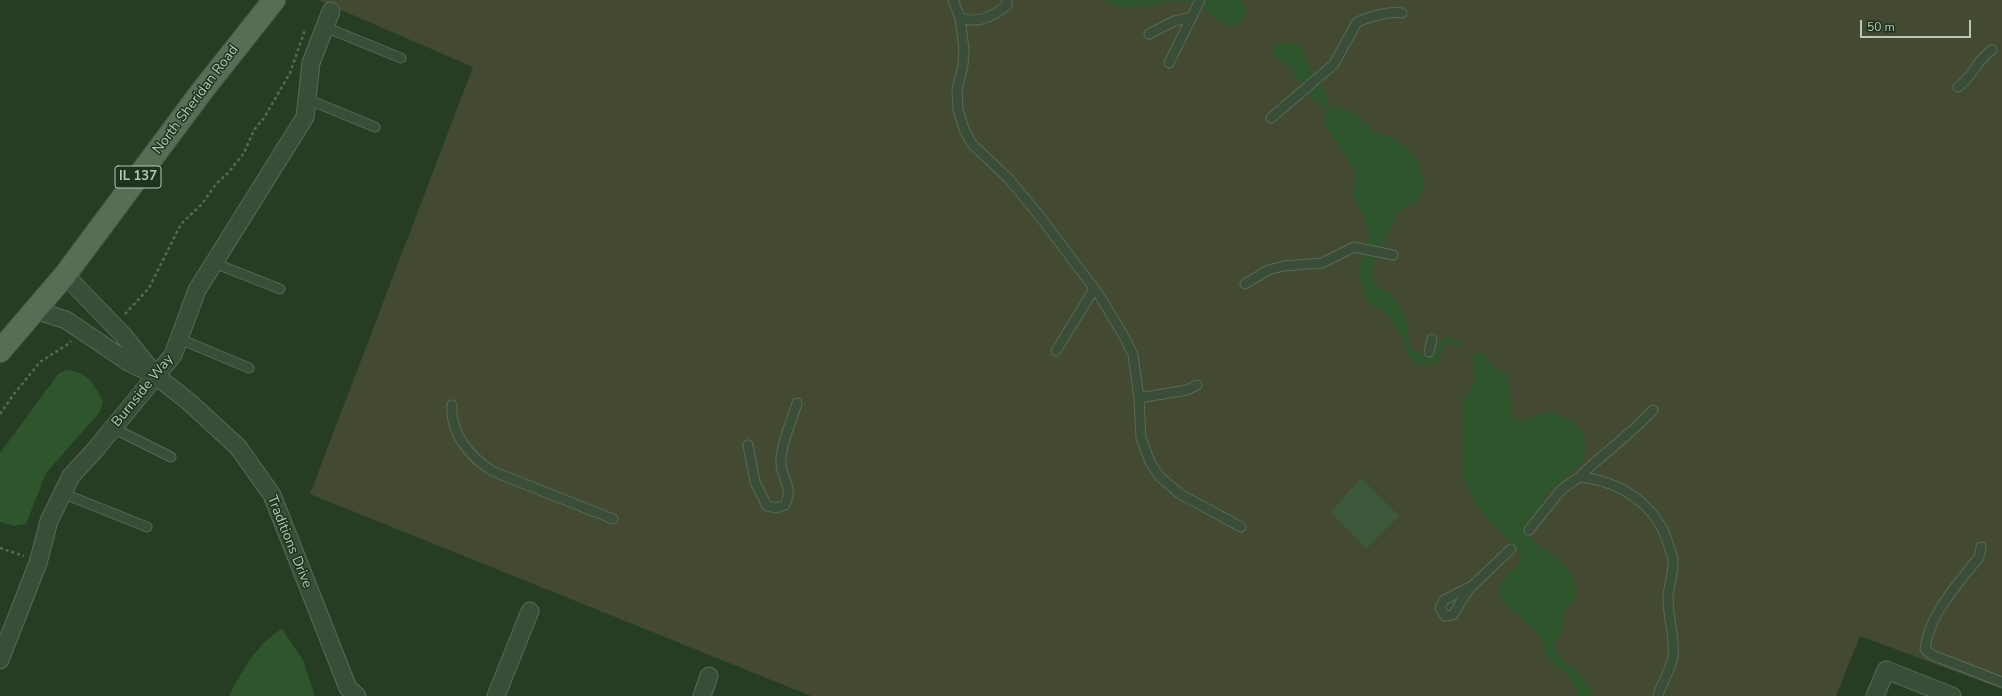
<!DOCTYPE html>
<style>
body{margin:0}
#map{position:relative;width:2002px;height:696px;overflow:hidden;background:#263d24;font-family:"Nunito Sans",sans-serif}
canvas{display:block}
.scale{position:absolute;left:1860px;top:20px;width:111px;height:18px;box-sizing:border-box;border:2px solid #b5c9b4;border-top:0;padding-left:5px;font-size:12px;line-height:14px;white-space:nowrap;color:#b5c9b4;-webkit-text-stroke:3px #1e321d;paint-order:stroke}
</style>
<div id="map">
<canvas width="2002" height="696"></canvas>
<div class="scale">50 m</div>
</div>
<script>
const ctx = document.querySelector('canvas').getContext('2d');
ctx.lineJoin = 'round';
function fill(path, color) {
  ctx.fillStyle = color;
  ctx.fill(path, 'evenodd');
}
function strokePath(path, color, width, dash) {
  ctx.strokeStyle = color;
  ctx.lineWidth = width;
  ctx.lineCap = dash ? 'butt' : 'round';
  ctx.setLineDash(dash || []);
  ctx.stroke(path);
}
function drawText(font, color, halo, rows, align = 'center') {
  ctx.font = font + ' "Nunito Sans",sans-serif';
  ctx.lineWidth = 3;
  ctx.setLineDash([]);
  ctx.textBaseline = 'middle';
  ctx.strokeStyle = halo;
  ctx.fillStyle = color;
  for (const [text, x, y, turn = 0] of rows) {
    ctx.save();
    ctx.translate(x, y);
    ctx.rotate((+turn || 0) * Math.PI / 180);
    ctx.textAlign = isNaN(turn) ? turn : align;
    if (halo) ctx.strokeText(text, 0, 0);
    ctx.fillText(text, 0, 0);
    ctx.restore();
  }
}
fill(new Path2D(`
 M318 0H2002V689L1860 636 1836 696H811L310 494 473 67Z`), '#434a31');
fill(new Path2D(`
 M1105 0H1240L1245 5V16L1240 24 1231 27 1214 17 1195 3 1177 1 1138 8 1114 6Z
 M1280 43H1294L1302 46C1304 54 1307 62 1311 70 1318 82 1334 95 1326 109 1343 102 1364 120 1375 133 1399 136 1418 153 1423 176 1424 183 1424 192 1420 198 1415 207 1403 205 1397 213L1372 270C1374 294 1386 286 1395 299 1408 316 1407 329 1411 349L1427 357 1434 355 1440 341 1447 337 1458 340 1459 347 1446 344 1436 363 1418 366 1410 358 1400 332 1394 324 1381 310 1369 303 1362 289 1358 274 1360 263 1365 253 1370 234 1364 217 1353 197 1356 173C1348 163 1343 152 1336 141 1330 131 1321 123 1326 110L1312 100 1287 65 1275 57 1272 51 1273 46Z
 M1479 352 1486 355 1490 364 1507 373 1512 408 1510 416C1526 424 1531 416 1545 413 1550 412 1556 414 1561 416 1584 422 1588 441 1583 462L1547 493 1541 507 1523 526C1533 548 1549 549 1564 564 1569 570 1573 579 1577 586L1576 596 1564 612 1562 631 1553 647C1563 665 1589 674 1593 696H1578L1574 685 1566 672 1549 662 1538 634 1499 598 1500 583 1517 566 1521 553 1486 517 1477 506 1463 478 1462 453 1464 442 1463 428V399L1475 382 1473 363 1470 359 1473 355Z
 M67 370C87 372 95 384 103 402L99 413 46 473 26 524 14 526 0 522V453L59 373Z
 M282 629 303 660 315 696H229C242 671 257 643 282 629Z`), '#2e552c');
fill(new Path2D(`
 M1361 478 1399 516 1366 549 1331 512Z`), '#3d593b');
const lane = new Path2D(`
 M953 0 960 18 964 49 963 65 957 90 958 110 964 129 972 144 1008 178 1038 214 1099 295 1125 338 1133 355 1139 398 1141 438 1150 462 1159 476 1180 494 1241 527
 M960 18C978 24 993 17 1007 5V0
 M325 27 401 58
 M1149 34 1174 21 1192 17
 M1169 63 1200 0
 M1958 87C1974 76 1976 60 1992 50
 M307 99 375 127
 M1271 118 1334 64 1357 22C1371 17 1387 11 1402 13
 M214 263 280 289
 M1245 284 1268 270 1284 266 1322 263 1354 247 1393 255
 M180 339 249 368
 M1056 351 1094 289
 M1429 352 1432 339
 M1139 398 1187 390 1197 385
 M452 405C450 433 469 456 492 471L613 519
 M113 428 171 457
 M748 445 755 482 767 506 776 508 785 505C794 486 782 481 781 464 780 446 792 420 797 403
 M1579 477C1603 454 1631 434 1653 410
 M62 493 147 527
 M1529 530 1561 490 1579 477C1620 481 1657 504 1669 546 1670 551 1674 558 1673 563 1673 575 1668 587 1668 599 1668 618 1675 637 1673 656 1671 670 1661 683 1658 696
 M1981 547 1979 557C1958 584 1929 614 1925 649L1932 655 2002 682
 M1472 586C1463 595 1460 605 1453 615L1445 616 1440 608 1444 600 1472 586 1511 549`);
const street = new Path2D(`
 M65 275 123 335 156 376 188 401 238 447 272 495 348 688 357 696
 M35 310 66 320 128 362 153 374
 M0 660 38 563 49 521 71 476 95 450 173 355 197 290 305 117 311 63 331 11
 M496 696 530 611
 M702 696 709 676
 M1875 696 1886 670 1952 696`);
const primary = new Path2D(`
 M0 351 65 275 202 91 274 0`);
strokePath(lane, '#576b56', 11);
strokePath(street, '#576b56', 19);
strokePath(primary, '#455944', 24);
strokePath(new Path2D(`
 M125 314 149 288 181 224 202 204 216 184 228 173 244 153 254 130 264 118 290 73 305 30
 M0 414 14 394 40 362 68 344 71 341
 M0 548 24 556`), '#5d6852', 2.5, [3, 3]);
strokePath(lane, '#394d38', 9);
strokePath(street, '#394d38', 17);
strokePath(primary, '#586d56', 22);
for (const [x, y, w] of [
 [138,177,46]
]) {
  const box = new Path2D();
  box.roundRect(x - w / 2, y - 11, w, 22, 3);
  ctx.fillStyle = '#1e321d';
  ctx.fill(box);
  strokePath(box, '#b5c9b4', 1);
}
drawText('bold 13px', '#b5c9b4', null, [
 ["IL 137",138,177]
]);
drawText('14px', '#b5c9b4', '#1e321d', [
 ["North Sheridan Road",196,100,-53],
 ["Burnside Way",143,391,-51],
 ["Traditions Drive",289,542,68]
]);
</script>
